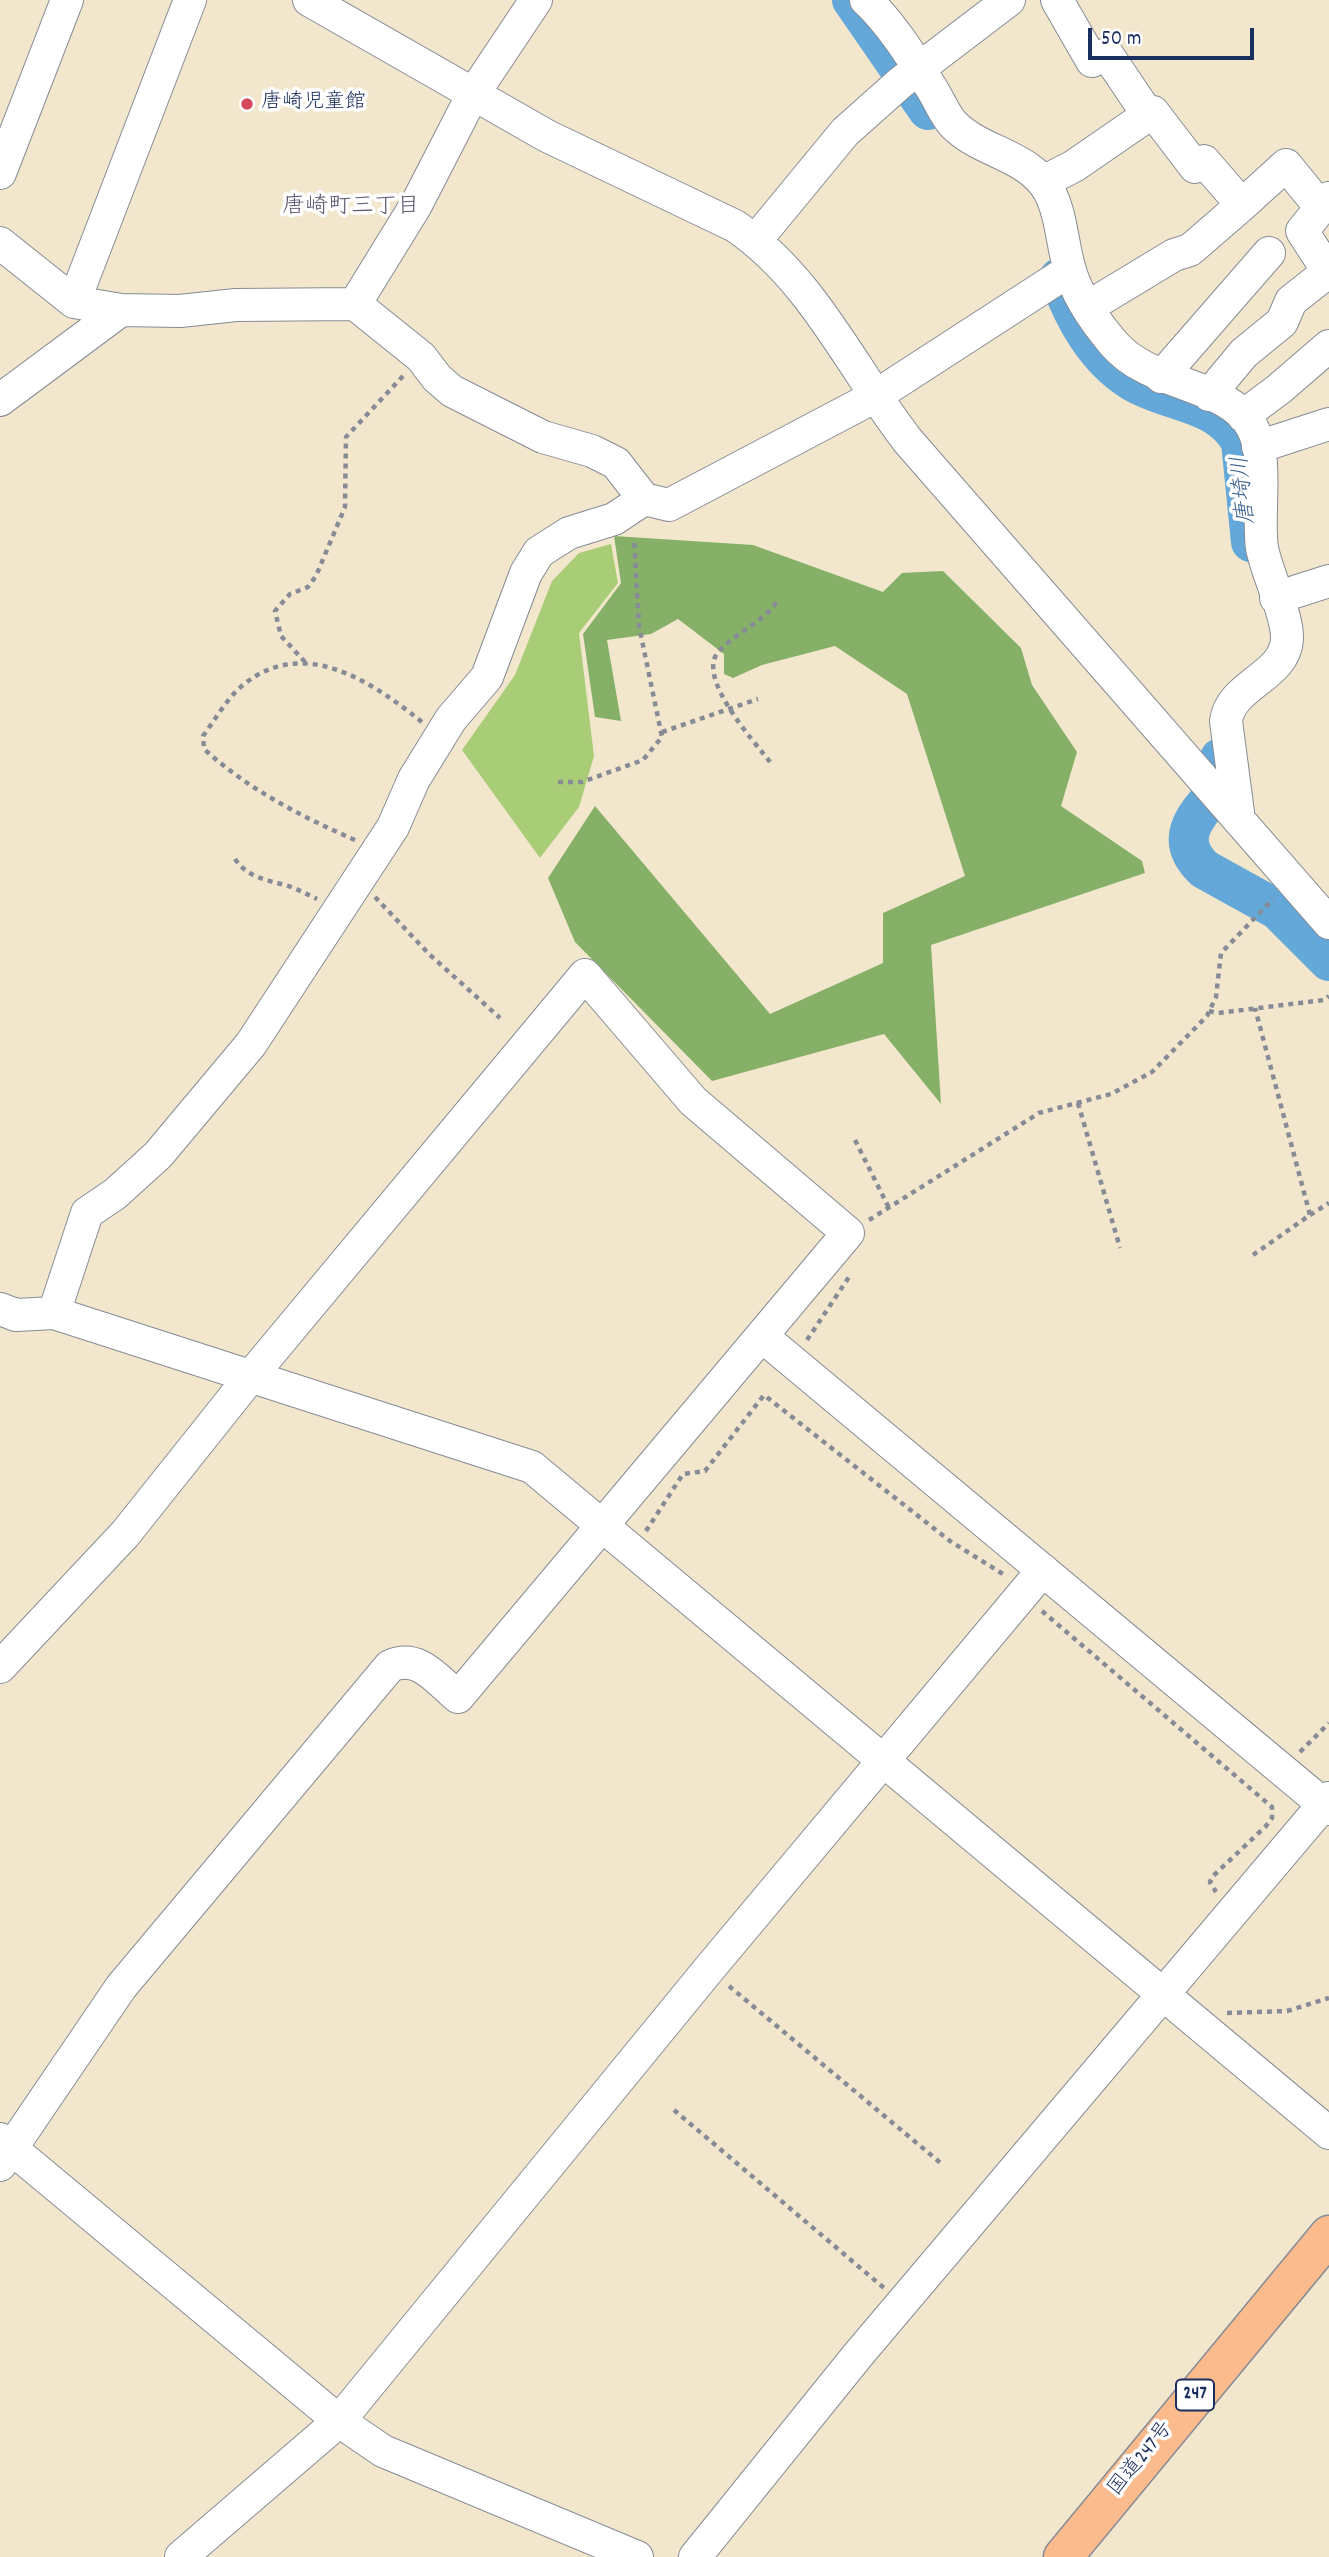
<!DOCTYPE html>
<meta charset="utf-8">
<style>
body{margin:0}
#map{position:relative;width:1329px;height:2557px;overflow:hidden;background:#f2e7cd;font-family:Dekko,sans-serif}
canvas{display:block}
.scale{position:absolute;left:1088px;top:28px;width:166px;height:32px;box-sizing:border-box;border:4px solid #1b2f5e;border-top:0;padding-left:9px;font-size:21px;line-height:24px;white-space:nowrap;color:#1b2f5e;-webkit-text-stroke:5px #fff;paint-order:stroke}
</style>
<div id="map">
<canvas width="1329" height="2557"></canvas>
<div class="scale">50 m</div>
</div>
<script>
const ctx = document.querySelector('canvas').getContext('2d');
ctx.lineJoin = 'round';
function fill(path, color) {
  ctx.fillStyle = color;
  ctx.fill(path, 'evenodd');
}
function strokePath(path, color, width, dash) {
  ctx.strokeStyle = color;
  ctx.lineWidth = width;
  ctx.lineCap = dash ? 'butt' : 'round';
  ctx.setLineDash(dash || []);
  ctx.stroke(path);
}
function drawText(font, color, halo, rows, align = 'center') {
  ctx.font = font + ' Dekko,"Klee One",sans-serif';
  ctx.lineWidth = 7;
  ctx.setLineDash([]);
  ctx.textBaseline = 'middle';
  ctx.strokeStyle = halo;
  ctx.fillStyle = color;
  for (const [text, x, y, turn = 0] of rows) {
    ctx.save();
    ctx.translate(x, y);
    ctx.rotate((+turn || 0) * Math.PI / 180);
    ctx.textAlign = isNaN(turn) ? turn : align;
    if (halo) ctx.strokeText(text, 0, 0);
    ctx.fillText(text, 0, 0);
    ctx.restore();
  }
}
fill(new Path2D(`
 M611 544 618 583 579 633 594 756 579 807 540 858 462 750 515 675 552 581 579 553Z`), '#a9cd77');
fill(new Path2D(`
 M614 536 753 545 883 592 902 573 943 571 1021 648 1032 685 1077 752 1061 806 1142 861 1145 873 931 945 941 1104 884 1034 712 1081 575 942 548 878 595 806 770 1014 883 963V913L965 876 907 694 835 646 762 665 733 678 724 674V654L678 619 651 634 607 640 621 721 595 717 583 634 621 583Z`), '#86b068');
strokePath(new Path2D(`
 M852 0 928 110
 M1059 278C1074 318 1095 358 1132 381 1170 404 1218 400 1241 442L1251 542
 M1220 758 1223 784C1200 812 1170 836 1204 869L1278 910 1329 961`), '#64a7d9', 40);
const minor = new Path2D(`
 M309 0 547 136 735 226C813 279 852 369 908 441L1329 923
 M866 0C892 24 913 59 932 89 939 100 945 116 954 125 982 153 1029 155 1049 191 1061 213 1062 242 1069 267 1076 294 1096 323 1114 344 1151 387 1228 383 1252 427 1269 458 1257 513 1262 548 1267 574 1288 615 1287 639 1285 677 1231 684 1226 721L1239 820
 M0 173 67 0
 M1043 182 1074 166 1148 115 1107 54 1092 61 1057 0
 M1242 205 1286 165 1322 209
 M756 240 845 132 900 83 1009 0
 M0 243 74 302 121 310 180 311 236 305 355 304 421 357 437 378 452 391 543 437 592 451 616 463 644 499 669 505 874 397 1070 270
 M1328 271 1302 231 1329 198
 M74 302 190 0
 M355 304 416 205 472 96 536 0
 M1088 307 1174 255 1190 250 1242 205 1204 161 1195 167 1153 112 1148 115
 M1161 377 1269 253
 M1209 395 1244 353 1282 322 1291 301 1329 271
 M0 400 121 310
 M1243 416 1279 389 1329 346
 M1258 447 1329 424
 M1276 598 1329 581
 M0 1309 16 1315 54 1313 532 1467 1329 2133
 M54 1313 87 1213 115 1194 158 1155 251 1044 393 827 414 779 451 719 487 677 526 573 539 552 569 533 614 519 644 499
 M763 1337 1329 1809
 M0 1667 125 1534 251 1376 585 975 693 1101 848 1233 458 1697C437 1680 419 1653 390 1666L121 1987 0 2165
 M0 2139 339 2421 383 2451 637 2557
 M181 2557 339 2421 709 1969 1043 1570
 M695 2557 858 2355 1329 1798`);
const highway = new Path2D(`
 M1063 2557 1329 2235`);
strokePath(minor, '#868b96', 34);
strokePath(highway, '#868b96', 41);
strokePath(new Path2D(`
 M305 662 281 636 275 611 290 594 308 587 316 576 345 507 346 437 404 375
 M662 732 758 699
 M770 762C754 741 693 675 720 650 739 631 760 624 778 601
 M558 782H582L643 760 662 737 639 626 634 538
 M355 840C300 816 248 789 204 749L203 736C215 720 227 698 243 685 304 635 372 682 422 722
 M235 859C247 877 266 880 285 885 296 888 306 894 317 899
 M375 897 429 954 500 1018
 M1209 1011 1218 1013 1324 1000 1329 996
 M1078 1103 1120 1248
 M855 1140 889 1208
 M1310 1215 1329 1203
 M869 1220 1039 1113 1111 1094 1152 1072 1207 1016 1216 997 1221 953 1273 899
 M1253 1255 1310 1215 1255 1008
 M807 1340 851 1274
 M646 1531 683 1474 705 1471 764 1395 950 1541 1003 1574
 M1042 1611 1272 1807V1818L1266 1826 1213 1876 1210 1882 1216 1892
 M1300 1752 1329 1723
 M729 1986 943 2165
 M1227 2013 1287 2011 1329 1998
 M674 2110 884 2288`), '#868b96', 4.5, [5, 5]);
strokePath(minor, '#fff', 32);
strokePath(highway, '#fbbb8d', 38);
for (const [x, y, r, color] of [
 [247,104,7,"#d1495b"]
]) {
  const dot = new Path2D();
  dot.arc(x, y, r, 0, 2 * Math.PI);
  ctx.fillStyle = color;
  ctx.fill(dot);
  strokePath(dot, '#fff', 2.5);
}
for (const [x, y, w] of [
 [1195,2395,38]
]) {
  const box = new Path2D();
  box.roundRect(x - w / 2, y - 15.5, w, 31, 5);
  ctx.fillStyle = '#fff';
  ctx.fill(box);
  strokePath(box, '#1b2f5e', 2);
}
drawText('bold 19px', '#1b2f5e', null, [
 ["247",1195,2395]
]);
drawText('21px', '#1b2f5e', '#fff', [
 ["唐崎児童館",261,104]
], 'left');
drawText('21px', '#1b2f5e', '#fff', [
 ["国道247号",1142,2460,-51]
]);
drawText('23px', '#615972', '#fff', [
 ["唐崎町三丁目",351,209]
]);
drawText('italic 23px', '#385f8f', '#fff', [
 ["唐埼川",1246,490,-96]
]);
</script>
